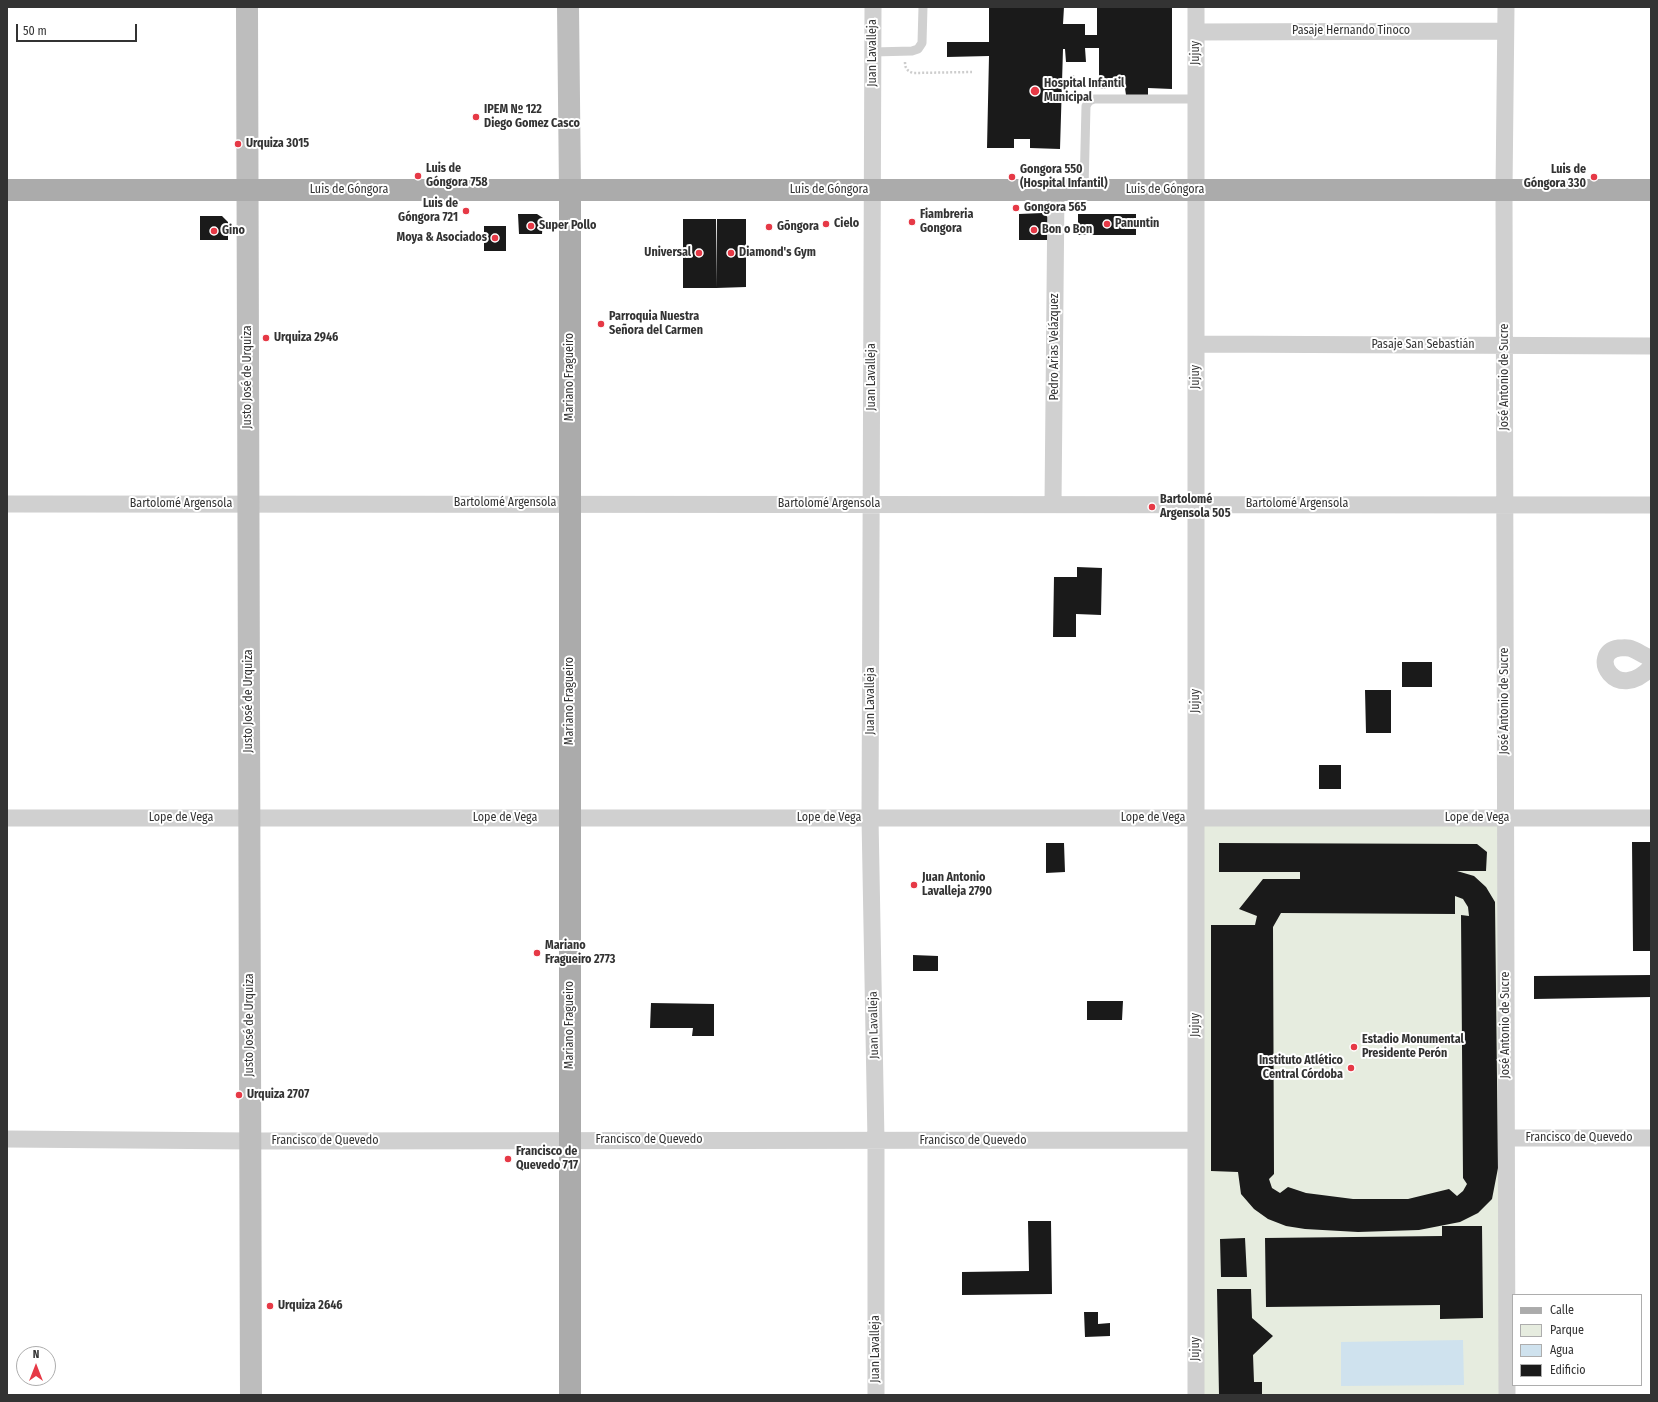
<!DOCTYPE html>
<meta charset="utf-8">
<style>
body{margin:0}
#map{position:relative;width:1658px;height:1402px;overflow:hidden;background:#fff;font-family:"Fira Sans Condensed",sans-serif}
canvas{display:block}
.frame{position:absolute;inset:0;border:8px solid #333;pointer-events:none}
.legend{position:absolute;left:1512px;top:1294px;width:130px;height:92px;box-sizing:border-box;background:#fff;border:1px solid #adadad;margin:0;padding:5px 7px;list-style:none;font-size:12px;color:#333}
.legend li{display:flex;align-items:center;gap:8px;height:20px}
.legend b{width:20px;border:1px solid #adadad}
.north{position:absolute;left:16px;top:1346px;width:40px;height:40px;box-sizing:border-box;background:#fff;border:1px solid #adadad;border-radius:50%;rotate:0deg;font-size:11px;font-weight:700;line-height:16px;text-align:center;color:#333}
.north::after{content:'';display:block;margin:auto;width:14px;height:18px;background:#e63946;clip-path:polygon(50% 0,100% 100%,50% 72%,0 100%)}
.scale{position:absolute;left:16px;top:24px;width:121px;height:18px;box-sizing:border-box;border:2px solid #333;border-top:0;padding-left:5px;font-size:12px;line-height:14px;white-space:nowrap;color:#333;-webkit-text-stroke:3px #fff;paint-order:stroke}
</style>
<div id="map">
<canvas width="1658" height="1402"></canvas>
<div class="frame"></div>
<ul class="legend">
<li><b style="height:5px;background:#ababab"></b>Calle</li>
<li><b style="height:11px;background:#e6ecdf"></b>Parque</li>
<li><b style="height:11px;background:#cfe2ee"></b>Agua</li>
<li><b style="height:11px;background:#1a1a1a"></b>Edificio</li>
</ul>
<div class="north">N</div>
<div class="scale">50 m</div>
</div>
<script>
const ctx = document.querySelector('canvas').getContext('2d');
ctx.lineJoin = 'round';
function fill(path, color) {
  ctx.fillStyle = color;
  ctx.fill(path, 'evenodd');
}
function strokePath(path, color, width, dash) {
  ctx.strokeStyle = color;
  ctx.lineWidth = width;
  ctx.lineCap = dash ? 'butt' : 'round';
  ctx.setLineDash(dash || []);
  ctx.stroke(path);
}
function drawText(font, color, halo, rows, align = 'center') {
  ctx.font = font + ' "Fira Sans Condensed",sans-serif';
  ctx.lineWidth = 4;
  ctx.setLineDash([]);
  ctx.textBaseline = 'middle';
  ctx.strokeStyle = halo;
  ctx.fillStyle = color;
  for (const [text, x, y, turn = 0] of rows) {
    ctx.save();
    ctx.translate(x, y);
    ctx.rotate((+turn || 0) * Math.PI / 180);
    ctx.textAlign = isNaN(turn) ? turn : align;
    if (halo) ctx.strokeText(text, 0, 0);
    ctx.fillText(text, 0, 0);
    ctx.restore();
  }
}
fill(new Path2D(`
 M1196 818H1506L1507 1395H1196Z`), '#e6ecdf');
fill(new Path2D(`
 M1463 1340 1464 1385 1341 1386V1342Z`), '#cfe2ee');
fill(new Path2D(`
 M989 7H1064L1063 24H1085V35H1097V7H1172V89L1148 88V95H1126L1125 88 1099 89V48H1085L1086 62H1066L1065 49H1063L1060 149 1030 148V139H1014V148H987L989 56 947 57V42H989Z
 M1043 213 1050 219 1049 240H1019V214Z
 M518 214H537L543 218 542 234H519Z
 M1078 214H1136V235H1078Z
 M200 216H222L228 222V240H200Z
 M683 219H716V288H683Z
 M717 219H746V287L716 288Z
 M484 226H506V251H484Z
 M1077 567 1102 568 1101 615 1076 614V637H1053L1054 577H1077Z
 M1402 662H1432V687H1402Z
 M1365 690H1391V733H1366Z
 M1319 765H1341V789H1319Z
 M1632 842H1651V951H1633Z
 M1046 843H1064L1065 872 1046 873Z
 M1219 843 1477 844 1487 852 1486 871H1457L1474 876 1486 887 1495 902 1498 1168 1492 1199 1478 1213 1460 1222 1419 1230 1358 1232 1305 1229 1286 1226 1268 1219 1254 1209 1241 1194 1238 1172 1211 1171V925H1255L1257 916 1239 909 1263 879H1300V872H1219ZM1455 896 1463 899 1468 907 1469 916 1461 915 1463 1178 1467 1184 1463 1191 1457 1196 1449 1189 1408 1199H1353L1306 1193 1288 1187 1280 1193 1272 1188 1269 1179 1274 1174 1273 927 1281 913 1455 914Z
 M913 955 938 956V971H913Z
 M1651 975V997L1534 999V976Z
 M1087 1001H1123L1122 1020H1087Z
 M651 1003 714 1004V1036H692L693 1028H650Z
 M1028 1221H1051L1052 1294 962 1295V1272L1029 1271Z
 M1442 1226H1482L1483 1318 1440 1319V1305L1266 1307 1265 1238 1442 1236Z
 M1245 1238 1247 1277H1221L1220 1239Z
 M1217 1289H1251L1252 1318 1273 1336 1253 1355 1254 1382H1262V1394L1219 1395Z
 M1084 1312H1098V1324L1110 1323V1336L1085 1337Z`), '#1a1a1a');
strokePath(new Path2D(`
 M905 62C905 68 907 71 913 73L972 72
 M1073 75V98L1075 100`), '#cdcdcd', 2.5, [2, 2]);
strokePath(new Path2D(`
 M873 52 912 51 918 49 922 43 923 7
 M1084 190 1086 106 1089 101 1094 99H1196`), '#d0d0d0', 9);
strokePath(new Path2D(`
 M873 7 870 818 876 1141V1395
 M1196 7V1395
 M1506 7 1504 190 1507 1395
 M1196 32 1505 31
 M1196 344 1651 346
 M7 504 1651 505
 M1053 504 1056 190
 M1651 658C1644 656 1638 651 1632 649 1628 647 1623 648 1619 648 1587 653 1616 705 1651 667
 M7 818H1651
 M1507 1138H1651
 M7 1139 251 1141 1195 1140`), '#d0d0d0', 17);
strokePath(new Path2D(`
 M247 7 251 1395
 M568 7 570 191`), '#bdbdbd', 22);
strokePath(new Path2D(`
 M7 190H1651
 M570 1395V191`), '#ababab', 22);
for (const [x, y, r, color] of [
 [1035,91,5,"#e63946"],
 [476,117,4,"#e63946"],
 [238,144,4,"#e63946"],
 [418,176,4,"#e63946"],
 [1012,177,4,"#e63946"],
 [1594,177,4,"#e63946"],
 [1016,208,4,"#e63946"],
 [466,211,4,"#e63946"],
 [912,222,4,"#e63946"],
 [826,224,4,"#e63946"],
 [1107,224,4,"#e63946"],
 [531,226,4,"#e63946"],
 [769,227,4,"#e63946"],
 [1034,230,4,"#e63946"],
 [214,231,4,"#e63946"],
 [495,238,4,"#e63946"],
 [699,253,4,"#e63946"],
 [731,253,4,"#e63946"],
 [601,324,4,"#e63946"],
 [266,338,4,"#e63946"],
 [1152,507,4,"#e63946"],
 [914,885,4,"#e63946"],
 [537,953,4,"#e63946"],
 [1354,1047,4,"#e63946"],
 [1351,1068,4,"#e63946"],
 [239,1095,4,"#e63946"],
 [508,1159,4,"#e63946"],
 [270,1306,4,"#e63946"]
]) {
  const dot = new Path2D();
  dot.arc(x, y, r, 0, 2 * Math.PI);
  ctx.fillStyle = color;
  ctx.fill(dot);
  strokePath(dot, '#fff', 1.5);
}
drawText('12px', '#333', '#fff', [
 ["Pasaje Hernando Tinoco",1351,31],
 ["Juan Lavalleja",873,53,-90],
 ["Jujuy",1196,53,-90],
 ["Luis de Góngora",349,190],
 ["Luis de Góngora",829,190],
 ["Luis de Góngora",1165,190],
 ["Pasaje San Sebastián",1423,345],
 ["Pedro Arias Velázquez",1055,347,-90],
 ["Justo José de Urquiza",248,377,-90],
 ["Mariano Fragueiro",570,377,-90],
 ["Juan Lavalleja",872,377,-90],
 ["Jujuy",1196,377,-90],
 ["José Antonio de Sucre",1505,377,-90],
 ["Bartolomé Argensola",505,503],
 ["Bartolomé Argensola",181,504],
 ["Bartolomé Argensola",829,504],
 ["Bartolomé Argensola",1297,504],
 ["Justo José de Urquiza",249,701,-90],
 ["Mariano Fragueiro",570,701,-90],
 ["Juan Lavalleja",871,701,-90],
 ["Jujuy",1196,701,-90],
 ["José Antonio de Sucre",1505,701,-90],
 ["Lope de Vega",181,818],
 ["Lope de Vega",505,818],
 ["Lope de Vega",829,818],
 ["Lope de Vega",1153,818],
 ["Lope de Vega",1477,818],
 ["Justo José de Urquiza",250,1025,-90],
 ["Mariano Fragueiro",570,1025,-90],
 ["Juan Lavalleja",874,1025,-91],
 ["Jujuy",1196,1025,-90],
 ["José Antonio de Sucre",1506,1025,-90],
 ["Francisco de Quevedo",1579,1138],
 ["Francisco de Quevedo",649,1140],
 ["Francisco de Quevedo",325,1141],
 ["Francisco de Quevedo",973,1141],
 ["Juan Lavalleja",876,1349,-90],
 ["Jujuy",1196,1349,-90]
]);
drawText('bold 12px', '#333', '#fff', [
 ["Hospital Infantil",1044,84],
 ["Municipal",1044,98],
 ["IPEM Nº 122",484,110],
 ["Diego Gomez Casco",484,124],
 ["Urquiza 3015",246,144],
 ["Luis de",426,169],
 ["Góngora 758",426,183],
 ["Gongora 550",1020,170],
 ["(Hospital Infantil)",1020,184],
 ["Luis de",1586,170,"right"],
 ["Góngora 330",1586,184,"right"],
 ["Luis de",458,204,"right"],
 ["Góngora 721",458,218,"right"],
 ["Gongora 565",1024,208],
 ["Fiambreria",920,215],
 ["Gongora",920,229],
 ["Cielo",834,224],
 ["Panuntin",1115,224],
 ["Super Pollo",539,226],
 ["Gōngora",777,227],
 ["Bon o Bon",1042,230],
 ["Gino",222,231],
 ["Moya & Asociados",487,238,"right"],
 ["Universal",691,253,"right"],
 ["Diamond's Gym",739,253],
 ["Parroquia Nuestra",609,317],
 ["Señora del Carmen",609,331],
 ["Urquiza 2946",274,338],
 ["Bartolomé",1160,500],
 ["Argensola 505",1160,514],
 ["Juan Antonio",922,878],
 ["Lavalleja 2790",922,892],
 ["Mariano",545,946],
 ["Fragueiro 2773",545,960],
 ["Estadio Monumental",1362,1040],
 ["Presidente Perón",1362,1054],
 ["Instituto Atlético",1343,1061,"right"],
 ["Central Córdoba",1343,1075,"right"],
 ["Urquiza 2707",247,1095],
 ["Francisco de",516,1152],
 ["Quevedo 717",516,1166],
 ["Urquiza 2646",278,1306]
], 'left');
</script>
